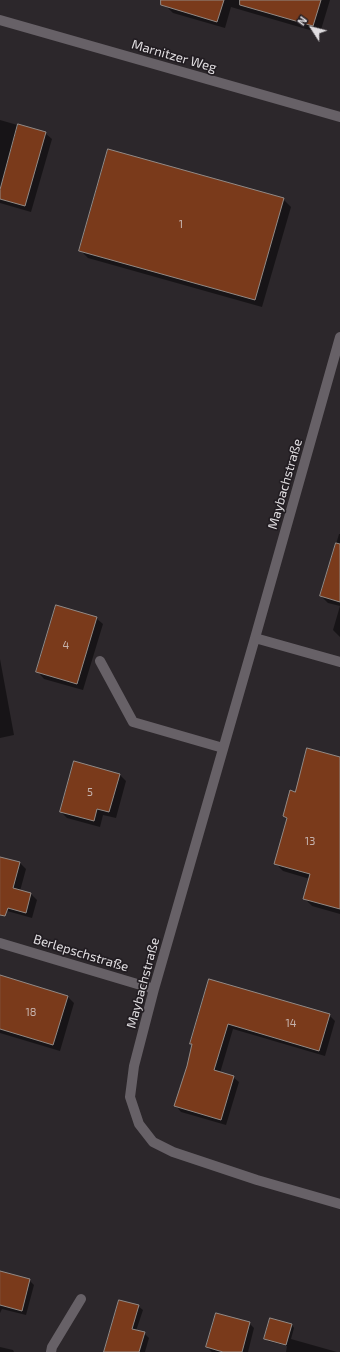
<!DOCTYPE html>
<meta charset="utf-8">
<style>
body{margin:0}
#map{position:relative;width:340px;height:1352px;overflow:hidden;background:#2c272b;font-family:"Exo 2",sans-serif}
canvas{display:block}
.north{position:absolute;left:292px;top:8px;width:40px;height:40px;-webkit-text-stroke:3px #221d22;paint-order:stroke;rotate:306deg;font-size:11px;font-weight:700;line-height:16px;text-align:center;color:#e0dde0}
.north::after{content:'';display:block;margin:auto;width:14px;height:18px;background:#e0dde0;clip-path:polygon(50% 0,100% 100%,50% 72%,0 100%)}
</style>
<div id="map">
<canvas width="340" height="1352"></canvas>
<div class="north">N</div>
</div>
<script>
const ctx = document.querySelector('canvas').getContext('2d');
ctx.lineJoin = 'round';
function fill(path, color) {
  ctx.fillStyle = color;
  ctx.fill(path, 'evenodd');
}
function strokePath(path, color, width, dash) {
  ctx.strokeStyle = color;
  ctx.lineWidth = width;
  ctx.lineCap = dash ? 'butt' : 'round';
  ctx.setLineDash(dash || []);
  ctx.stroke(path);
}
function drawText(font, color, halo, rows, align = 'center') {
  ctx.font = font + ' "Exo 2",sans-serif';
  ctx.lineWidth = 3.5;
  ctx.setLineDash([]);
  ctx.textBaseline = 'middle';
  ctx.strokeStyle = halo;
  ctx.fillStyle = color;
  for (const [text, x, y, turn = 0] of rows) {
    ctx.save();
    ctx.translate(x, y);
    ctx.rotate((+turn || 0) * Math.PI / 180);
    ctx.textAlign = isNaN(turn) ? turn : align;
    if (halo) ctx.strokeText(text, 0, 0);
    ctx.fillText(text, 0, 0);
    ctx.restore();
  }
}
fill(new Path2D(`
 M167 0H330L320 33 231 7 225 28 173 13 166 6Z
 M0 120 45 133 52 139 31 212 0 203Z
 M283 199 291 207 262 307 88 258 81 251Z
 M339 534H340V637L333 630 340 606 328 603 321 596Z
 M96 618 103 624 83 690 44 679 38 672Z
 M0 659 14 735 0 738Z
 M340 758V914L312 906 304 898 310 879 283 871 275 863 287 820 284 816 295 793Z
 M75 762 120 775 126 781 116 818 103 815 100 827 67 818 61 812Z
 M0 858 20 863 26 869 20 891 31 894 37 900 32 918 0 909Z
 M0 976 67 996 74 1003 60 1051 0 1033Z
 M210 980 329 1015 335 1021 325 1056 233 1029 220 1073 233 1077 239 1082 226 1125 181 1112 176 1106 188 1066Z
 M0 1273 29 1280 34 1285 26 1315 2 1309 0 1313Z
 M138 1306 143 1310 136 1331 144 1333 149 1338 145 1352H105Z
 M270 1319 292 1325 294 1328 291 1339 337 1352H286L287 1346 268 1341 265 1338Z
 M249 1323 254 1328 248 1352H212L207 1347Z
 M0 1347 13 1350 14 1352H0Z`), '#0007');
const building = new Path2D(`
 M161 0H224L217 22 161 5Z
 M240 0H321L313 26 240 5Z
 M18 124 46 132 25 206 0 199V190Z
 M108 149 284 198 255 300 79 251Z
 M336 543 340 544V602L320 596Z
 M56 605 97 617 77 684 36 672Z
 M307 748 340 757V909L303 899 310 874 274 864 287 818 283 816 290 790 295 792Z
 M74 761 120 774 109 812 97 809 94 821 60 812Z
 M0 857 20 862 13 888 31 893 26 913 8 908 5 916 0 915Z
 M0 975 68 996 53 1045 0 1029Z
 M209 979 330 1014 319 1051 228 1024 214 1070 234 1076 221 1120 174 1106 187 1066 192 1044H190Z
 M0 1271 30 1279 22 1311 0 1305Z
 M119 1300 139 1305 132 1329 145 1332 139 1352H104Z
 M216 1313 250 1322 242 1352H223L206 1347Z
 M270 1318 292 1324 286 1345 264 1339Z`);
fill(building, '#7a3a1b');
strokePath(building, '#928a86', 1);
strokePath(new Path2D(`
 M0 20 340 117
 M340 337 255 638 154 989 134 1066 130 1097 139 1124 153 1142 173 1152 257 1180 340 1204
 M255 638 340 662
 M100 661 133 722 223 748
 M0 943 154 989
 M51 1352 52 1347 81 1299`), '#676167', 10);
drawText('11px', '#c6b4af', null, [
 ["1",181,224],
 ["4",66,645],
 ["5",90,792],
 ["13",310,841],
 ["18",31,1012],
 ["14",291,1023]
]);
drawText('13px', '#e0dde0', '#221d22', [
 ["Marnitzer Weg",174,56,16],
 ["Maybachstraße",285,484,-74],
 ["Berlepschstraße",81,953,17],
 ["Maybachstraße",143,983,-75]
]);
</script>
